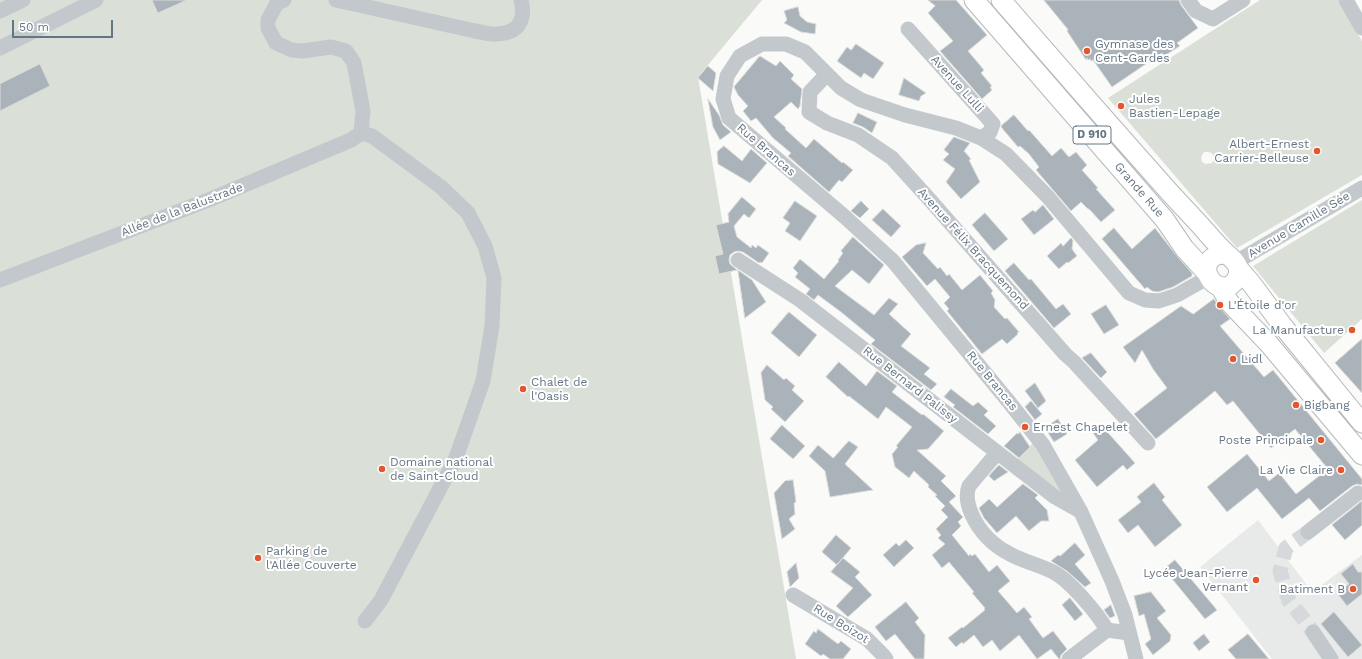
<!DOCTYPE html>
<meta charset="utf-8">
<style>
body{margin:0}
#map{position:relative;width:1362px;height:659px;overflow:hidden;background:#fafaf8;font-family:"Work Sans",sans-serif}
canvas{display:block}
.scale{position:absolute;left:12px;top:20px;width:101px;height:18px;box-sizing:border-box;border:2px solid #657683;border-top:0;padding-left:5px;font-size:12px;line-height:14px;white-space:nowrap;color:#657683;-webkit-text-stroke:3px #fff;paint-order:stroke}
</style>
<div id="map">
<canvas width="1362" height="659"></canvas>
<div class="scale">50 m</div>
</div>
<script>
const ctx = document.querySelector('canvas').getContext('2d');
ctx.lineJoin = 'round';
function fill(path, color) {
  ctx.fillStyle = color;
  ctx.fill(path, 'evenodd');
}
function strokePath(path, color, width, dash) {
  ctx.strokeStyle = color;
  ctx.lineWidth = width;
  ctx.lineCap = dash ? 'butt' : 'round';
  ctx.setLineDash(dash || []);
  ctx.stroke(path);
}
function drawText(font, color, halo, rows, align = 'center') {
  ctx.font = font + ' "Work Sans",sans-serif';
  ctx.lineWidth = 4;
  ctx.setLineDash([]);
  ctx.textBaseline = 'middle';
  ctx.strokeStyle = halo;
  ctx.fillStyle = color;
  for (const [text, x, y, turn = 0] of rows) {
    ctx.save();
    ctx.translate(x, y);
    ctx.rotate((+turn || 0) * Math.PI / 180);
    ctx.textAlign = isNaN(turn) ? turn : align;
    if (halo) ctx.strokeText(text, 0, 0);
    ctx.fillText(text, 0, 0);
    ctx.restore();
  }
}
fill(new Path2D(`
 M1258 520 1312 592 1362 555V659H1272L1200 567Z`), '#e8e9e9');
fill(new Path2D(`
 M0 0H762L698 77 796 659H0Z
 M1260 0H1338L1362 41V175L1237 248 1108 98ZM1204 152H1208L1212 153 1214 159 1212 163 1206 164 1202 162 1201 157Z
 M1362 200V319L1324 353 1253 266Z
 M1034 442 1065 495 1017 460Z`), '#dadfd7');
const building = new Path2D(`
 M152 0H187L158 13Z
 M928 0H956L987 35 968 51 984 70 981 73 992 86 990 87 992 90 982 99 940 51 953 41 928 13 935 6Z
 M1044 0H1179L1181 5 1198 28 1177 43 1180 46 1164 56 1162 53 1112 87 1093 60 1091 61 1090 59 1088 60 1087 58 1086 60 1067 31 1068 30Z
 M798 7 800 16 807 22 816 24 815 34 801 32 784 23 787 20 784 11Z
 M856 44 884 63 873 79 864 73 861 78 837 61 847 47 851 50Z
 M760 56 776 66 780 61 794 75 791 79 802 89 800 106 798 109 791 102 774 117 786 128 785 129 806 148 814 139 842 163 843 162 853 170 842 182 839 180 829 192 788 156 791 153 773 138 756 118 751 121 743 111 748 106 738 95 734 87Z
 M40 64 50 86 0 111V84Z
 M708 66 716 73 713 91 698 78Z
 M904 78 926 93 921 96 919 101 899 95Z
 M708 99 719 115 723 125 731 132 720 140 713 127Z
 M858 113 877 122 872 133 863 127 853 123Z
 M1014 115 1028 131 1029 130 1052 156 1061 148 1069 157 1076 152 1087 165 1082 170 1098 188 1096 189 1115 210 1101 222 1089 209H1088L1081 202 1071 211 1036 170 1039 167 1029 154 1020 146 1018 147 1001 127 1002 125Z
 M954 137 970 143 964 151 971 159 969 160 980 182 961 199 946 182 955 169 943 160 949 154 944 150Z
 M724 146 742 161 751 149 767 163 750 183 718 164 717 152Z
 M742 197 756 209 749 218 744 214 734 226 737 237 751 248 752 245 756 248 758 245 769 253 762 263 760 262 759 263 743 252 738 251 734 252 730 255 729 260 730 264 737 270 719 274 715 256 723 254 716 225 729 222 728 214Z
 M795 201 817 216 800 241 785 231 790 223 783 218Z
 M861 201 869 209 860 218 851 211Z
 M1043 205 1054 219 1034 235 1021 219 1033 210 1035 212Z
 M883 209 901 226 891 237 872 220Z
 M985 213 1008 239 994 251 972 225Z
 M1114 228 1132 249 1155 228 1176 255 1192 273V276L1173 287 1158 292 1152 291 1147 287 1145 289 1102 239Z
 M853 237 884 265 869 284 852 270 835 286 874 315 889 298 898 304 889 314 911 334 901 346 930 368 924 374 937 384 931 390 871 344 875 340 841 312 818 295 814 300 806 294 810 289 795 277 798 273 793 268 800 259 824 279 839 261 838 260 843 253 841 251Z
 M1071 238 1073 240 1072 249 1077 256 1068 263 1067 262 1059 269 1047 256 1061 243 1063 246Z
 M926 243 923 253 938 269 940 267 947 276 949 274 962 290 980 275 993 291 991 293 995 300 994 307 1005 319 1007 318 1019 332 1017 333 1018 334 1007 344 1002 339 982 354 947 311 949 309 944 303 950 297 935 279 927 286 902 257 916 245Z
 M1014 263 1029 280 1031 279 1056 309 1063 304 1071 314 1054 328 1005 271Z
 M738 270 752 280 766 302 745 318Z
 M1214 299 1221 309 1230 319 1220 326 1264 377 1273 370 1362 479V485L1357 484 1352 486 1320 511 1309 498 1282 519 1257 488 1227 512 1207 487 1247 454 1269 481 1279 473 1296 494 1328 469 1295 429 1271 448 1233 401 1227 405 1215 391 1156 439 1134 414 1167 388 1153 369 1142 350 1135 363 1123 347 1181 306 1193 314Z
 M1106 305 1119 325 1104 334 1091 314Z
 M789 312 817 335 799 357 771 333Z
 M1362 339V393L1335 363Z
 M1091 353 1107 372 1101 378 1082 358Z
 M839 362 866 386 877 371 897 386 892 392 922 415 923 414 944 431 928 449 917 450 946 476 941 481 956 496 949 502 963 517 958 522 961 526 952 535 969 556 970 554 972 556 975 554 989 572 997 565 1010 581 998 591 1017 613 1024 607 1032 617 1029 619 1043 638 1053 631 1067 649 1061 655 1060 659H1059L1051 649 1037 659 1019 635 1000 651 992 640 983 647 974 635 963 644 962 642 956 647 948 638 962 627 963 628 985 610 984 609 985 608 972 593 974 592 949 562 942 568 932 555 945 544 938 538 941 535 936 529 948 517 941 510 945 506 935 496 937 495 928 487 929 485 914 471 909 478 895 467 892 454 898 447 896 446 912 427 886 407 878 419 849 396 848 397 826 377Z
 M767 365 784 380 786 378 795 386 792 390 804 401 785 422 771 409 773 407 765 400 761 373Z
 M1035 383 1046 401 1038 408 1025 391Z
 M951 389 973 406 978 402 988 411 984 415 996 426 988 434 953 407 955 405 944 397Z
 M1031 401 1042 414 1035 420 1025 407Z
 M1058 419 1067 434 1054 442 1045 428Z
 M782 425 805 446 793 459 770 439Z
 M1102 426 1135 463 1127 470 1123 465 1097 487 1075 460 1098 440 1093 433Z
 M1020 432 1030 447 1019 458 1004 446 1017 433 1018 434Z
 M849 441 858 447 845 464 873 490 830 497 825 471 809 456 818 445 833 458Z
 M999 465 1008 472 994 481 989 476Z
 M793 480 796 502 794 503 795 514 789 519 795 529 782 539 774 493 785 481Z
 M1154 483 1165 497 1162 500 1182 525 1155 547 1138 525 1128 533 1118 520 1141 502 1137 497Z
 M1023 484 1038 495 1035 498 1047 510 1049 521H1041L1029 531 1016 516 997 533 984 518 979 508 989 499 997 507Z
 M1362 501V525L1345 540 1332 525Z
 M836 535 851 548 837 565 822 552Z
 M906 540 914 548 894 567 883 555 896 543 899 546Z
 M1075 543 1085 555 1075 564 1091 583 1085 587 1067 571 1051 561 1058 555 1060 556Z
 M843 558 860 572 855 577 872 595 848 617 836 606 853 588 831 572Z
 M1175 560 1217 610 1205 619 1164 569Z
 M796 563 799 578 790 587 787 572Z
 M1353 564 1358 572H1362V594L1347 606 1337 593 1349 584 1341 574Z
 M1151 592 1166 611 1157 618 1171 635 1170 641 1153 655 1145 644 1151 639 1144 614 1139 616 1134 596Z
 M1070 598 1083 614 1075 621 1062 605Z
 M906 602 919 618 915 622 925 635 924 659H915L895 634 886 641 875 627Z
 M1111 605 1115 616 1110 618 1104 610Z
 M1334 612 1362 645 1348 657 1321 624Z
 M818 629 838 644 841 641 851 649 843 659H830L823 654 821 656 805 644 814 631 816 633Z
 M1204 634 1210 642 1199 651 1193 643Z
 M1248 634 1269 659H1236L1228 650Z`);
fill(building, '#aab3b9');
strokePath(building, '#dcdcda', 1);
strokePath(new Path2D(`
 M1308 532 1286 548 1280 571 1289 601 1302 617 1313 632`), '#d5d9db', 15, [15, 8]);
const major = new Path2D(`
 M974 0 1165 220 1184 248 1207 273
 M1001 0C1047 53 1094 107 1141 160 1160 182 1180 204 1200 225 1209 235 1217 245 1227 254 1231 258 1237 262 1238 268 1241 278 1231 289 1221 287 1210 284 1202 269 1210 260 1214 255 1220 254 1226 254
 M1239 269 1251 283 1282 325 1362 423
 M1220 286 1229 302 1269 344 1362 455`);
strokePath(major, '#b5babe', 21);
strokePath(new Path2D(`
 M284 0 277 3 268 20V28L276 43 292 50 302 51 331 47 346 51 354 63 363 111 361 133
 M336 0 475 31C482 32 490 35 497 34 519 33 526 20 521 0
 M1188 0 1196 11 1213 19 1243 0
 M1346 0 1362 28
 M0 11 23 0
 M908 29 993 124 990 132 981 138
 M0 48 96 0
 M827 74 810 92 809 112 827 123 858 135 892 158 930 200 1065 354 1074 362 1148 443
 M361 133 372 136 441 187 468 213 485 246 494 278 492 326 483 381 456 458 381 600 365 621
 M738 260 800 300 1055 497 1080 511
 M1236 262 1362 188
 M0 280 211 199 351 140 361 133
 M997 453 969 486C965 496 968 506 972 515 980 532 994 546 1010 554 1024 562 1041 565 1055 573 1071 582 1098 614 1107 630
 M1308 532 1358 493
 M793 595 867 639 883 655 886 659
 M1313 632 1331 659
 M1069 659 1107 630 1129 633
 M1136 659 1125 615 1112 581 1081 512 1043 445 1009 402 893 261 845 217 729 118 723 99 727 76 740 56 762 44H786L805 52 841 88 861 100 905 115 956 128 981 138 1006 154 1048 197 1129 293 1145 300 1159 301 1177 295 1200 282 1210 279`), '#c3c8cc', 15);
strokePath(major, '#fff', 19);
for (const [x, y, r, color] of [
 [1087,51,4,"#e4572e"],
 [1121,106,4,"#e4572e"],
 [1317,151,4,"#e4572e"],
 [1220,305,4,"#e4572e"],
 [1352,330,4,"#e4572e"],
 [1233,359,4,"#e4572e"],
 [523,389,4,"#e4572e"],
 [1296,405,4,"#e4572e"],
 [1025,427,4,"#e4572e"],
 [1321,440,4,"#e4572e"],
 [382,469,4,"#e4572e"],
 [1341,470,4,"#e4572e"],
 [258,558,4,"#e4572e"],
 [1256,580,4,"#e4572e"],
 [1353,589,4,"#e4572e"]
]) {
  const dot = new Path2D();
  dot.arc(x, y, r, 0, 2 * Math.PI);
  ctx.fillStyle = color;
  ctx.fill(dot);
  strokePath(dot, '#fff', 1.5);
}
for (const [x, y, w] of [
 [1092,135,38]
]) {
  const box = new Path2D();
  box.roundRect(x - w / 2, y - 9, w, 18, 3);
  ctx.fillStyle = '#fff';
  ctx.fill(box);
  strokePath(box, '#657683', 1);
}
drawText('bold 11px', '#657683', null, [
 ["D 910",1092,135]
]);
drawText('12px', '#657683', '#fff', [
 ["Gymnase des",1095,44],
 ["Cent-Gardes",1095,58],
 ["Jules",1129,99],
 ["Bastien-Lepage",1129,113],
 ["Albert-Ernest",1309,144,"right"],
 ["Carrier-Belleuse",1309,158,"right"],
 ["L'Étoile d'or",1228,305],
 ["La Manufacture",1344,330,"right"],
 ["Lidl",1241,359],
 ["Chalet de",531,382],
 ["l'Oasis",531,396],
 ["Bigbang",1304,405],
 ["Ernest Chapelet",1033,427],
 ["Poste Principale",1313,440,"right"],
 ["Domaine national",390,462],
 ["de Saint-Cloud",390,476],
 ["La Vie Claire",1333,470,"right"],
 ["Parking de",266,551],
 ["l'Allée Couverte",266,565],
 ["Lycée Jean-Pierre",1248,573,"right"],
 ["Vernant",1248,587,"right"],
 ["Batiment B",1345,589,"right"]
], 'left');
drawText('12px', '#657683', '#fff', [
 ["Avenue Lulli",957,84,48],
 ["Rue Brancas",766,150,41],
 ["Grande Rue",1139,190,49],
 ["Allée de la Balustrade",182,210,-21],
 ["Avenue Camille Sée",1299,225,-31],
 ["Avenue Félix Bracquemond",973,249,48],
 ["Rue Brancas",992,381,51],
 ["Rue Bernard Palissy",910,385,38],
 ["Rue Boizot",841,624,32]
]);
</script>
